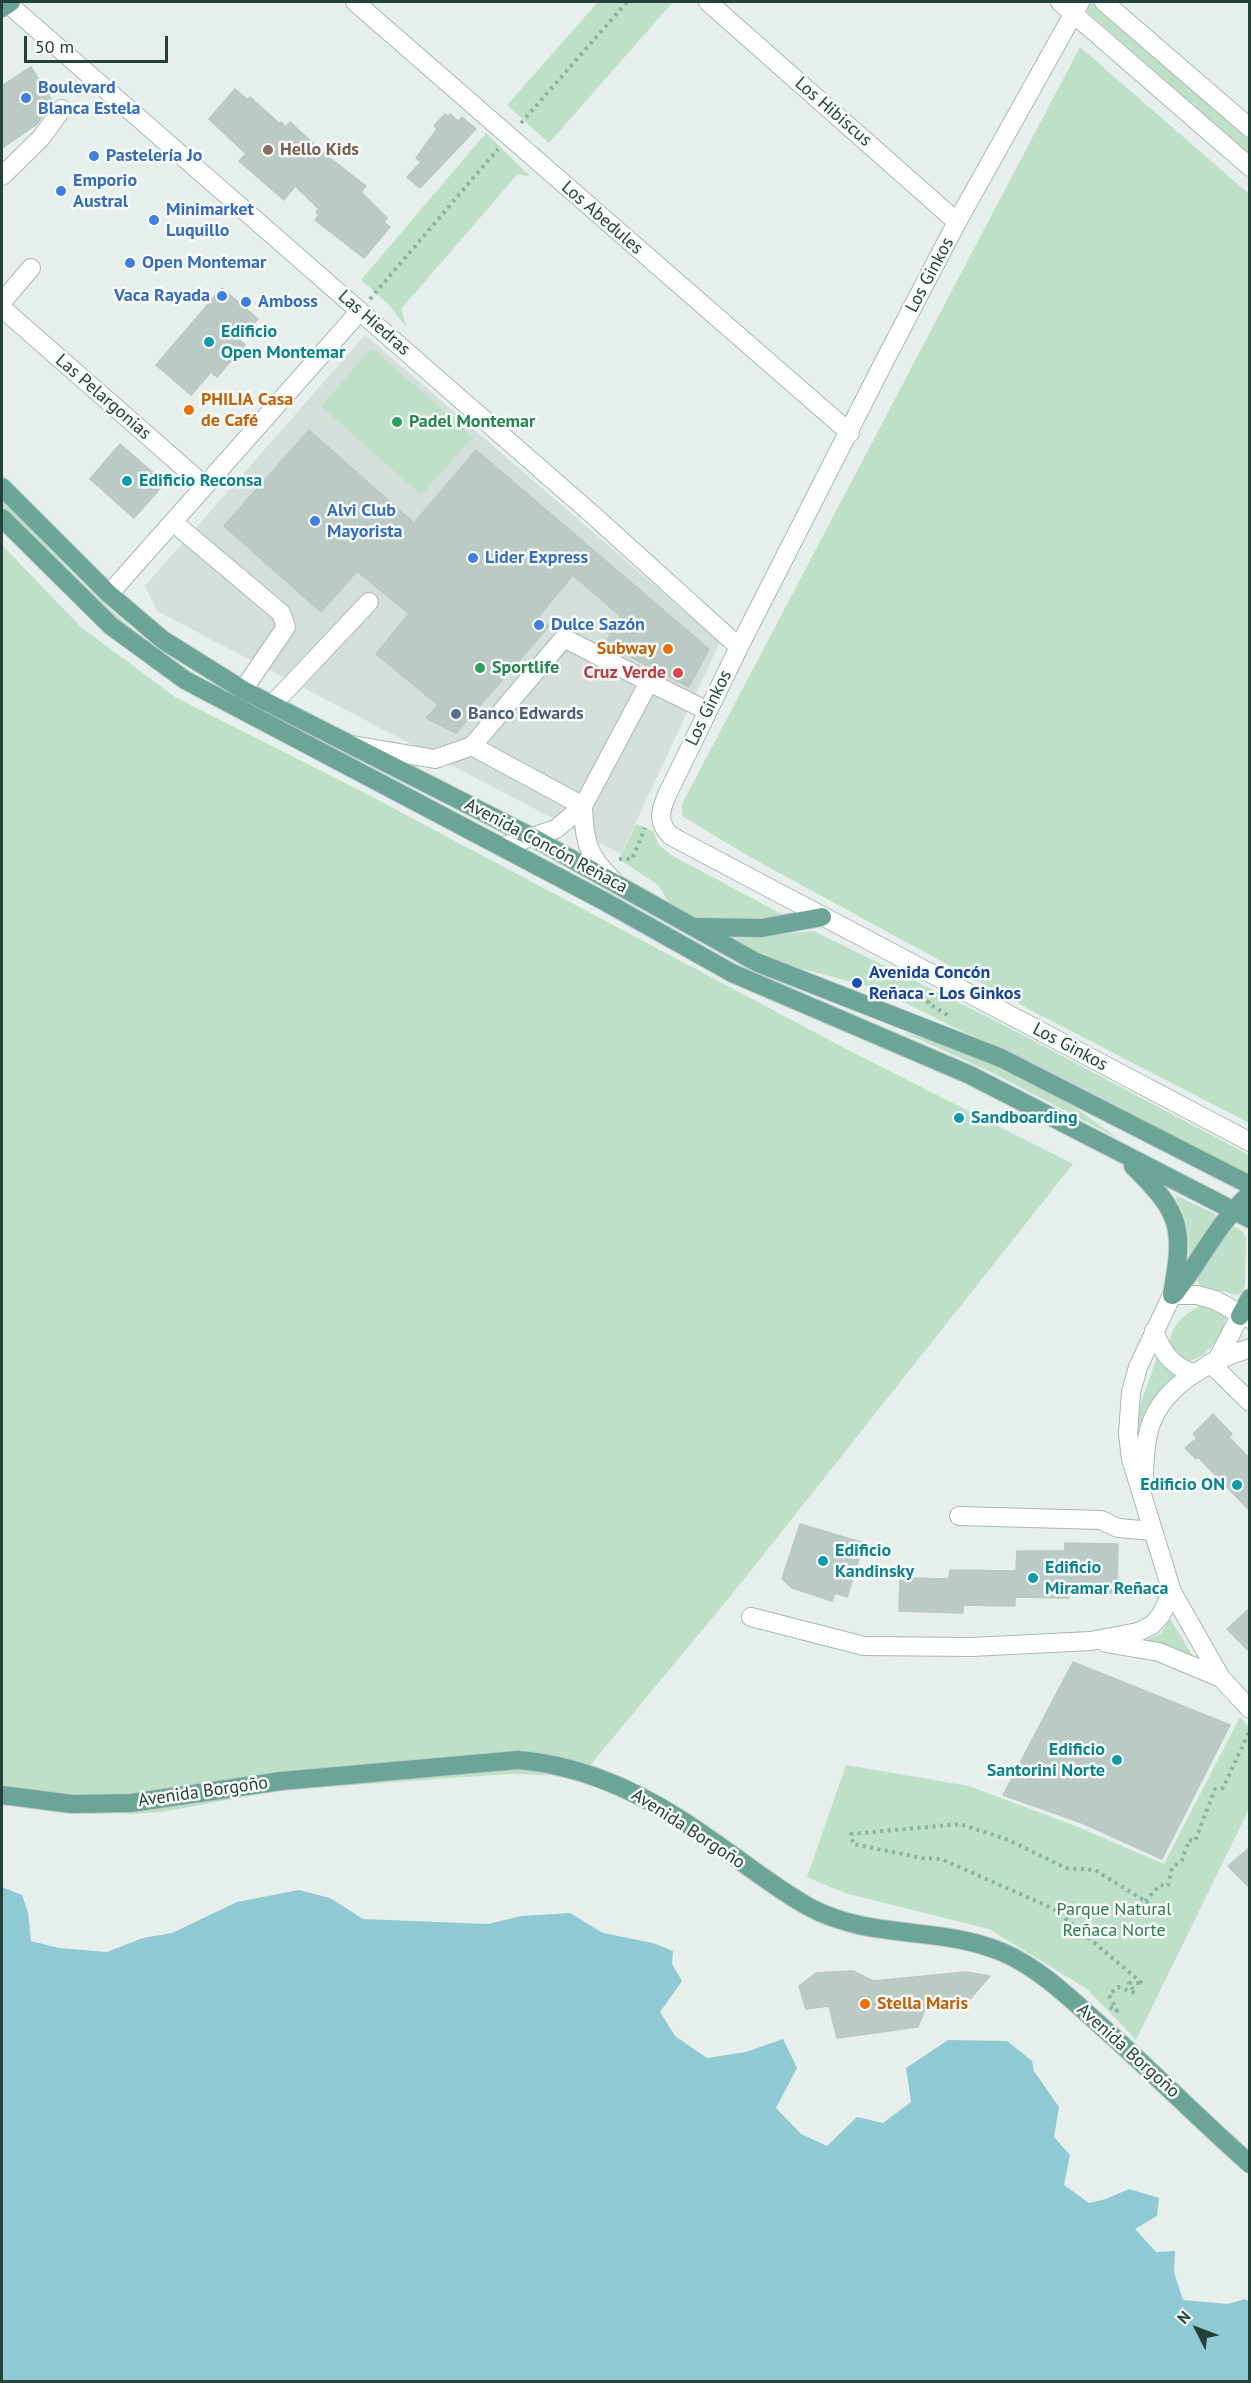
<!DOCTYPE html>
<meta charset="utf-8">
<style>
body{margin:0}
#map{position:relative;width:1251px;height:2383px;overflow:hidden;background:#e6efeb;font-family:"PT Sans",sans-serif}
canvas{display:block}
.frame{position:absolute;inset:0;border:3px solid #24423a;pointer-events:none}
.north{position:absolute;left:1167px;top:2299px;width:60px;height:60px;-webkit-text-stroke:4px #f7fbf9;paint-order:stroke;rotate:312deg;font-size:16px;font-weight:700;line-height:24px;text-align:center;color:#24423a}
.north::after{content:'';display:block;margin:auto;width:21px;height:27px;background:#24423a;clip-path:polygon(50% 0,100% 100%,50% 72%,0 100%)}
.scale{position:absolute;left:24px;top:36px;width:144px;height:27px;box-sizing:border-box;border:3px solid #24423a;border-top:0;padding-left:8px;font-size:18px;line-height:21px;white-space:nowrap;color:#24423a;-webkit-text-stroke:4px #f7fbf9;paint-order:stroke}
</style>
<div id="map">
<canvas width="1251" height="2383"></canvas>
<div class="frame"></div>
<div class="north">N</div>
<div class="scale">50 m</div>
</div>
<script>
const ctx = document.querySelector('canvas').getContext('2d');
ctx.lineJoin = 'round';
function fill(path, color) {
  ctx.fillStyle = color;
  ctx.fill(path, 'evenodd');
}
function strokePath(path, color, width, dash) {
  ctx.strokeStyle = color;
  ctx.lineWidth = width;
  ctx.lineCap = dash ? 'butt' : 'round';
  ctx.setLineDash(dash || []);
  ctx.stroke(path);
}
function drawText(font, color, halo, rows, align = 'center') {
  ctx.font = font + ' "PT Sans",sans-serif';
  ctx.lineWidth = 5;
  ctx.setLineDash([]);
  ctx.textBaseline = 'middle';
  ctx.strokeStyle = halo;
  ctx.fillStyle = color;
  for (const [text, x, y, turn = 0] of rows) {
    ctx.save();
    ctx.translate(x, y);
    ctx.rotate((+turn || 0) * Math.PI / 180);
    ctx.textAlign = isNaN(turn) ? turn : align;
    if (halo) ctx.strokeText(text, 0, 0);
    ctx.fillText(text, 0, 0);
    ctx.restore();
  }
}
fill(new Path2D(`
 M365 335 720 642 621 854 157 611 145 586Z`), '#d4dfda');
fill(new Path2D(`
 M598 2H673L549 143 507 105Z
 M1076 2H1091L1249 140V153Z
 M1080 47 1249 194V1123L1040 1015 750 857 682 816V804Z
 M486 133 530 176 517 175 401 309 407 328 388 304 361 280Z
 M372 348 473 437 421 495 321 406Z
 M2 500C53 551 102 608 161 651 219 693 288 723 352 756L369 761 351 759C287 725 219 695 159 654 100 614 52 559 2 509Z
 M2 545 81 627 175 697 361 791 852 1052 1073 1164 741 1583 578 1780 553 1775 509 1774 282 1790 162 1812 132 1814 2 1803Z
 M636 824 653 831 659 845 671 855 789 918 706 923 669 903 658 885 619 859Z
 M814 931 1000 1023 1249 1155V1174L875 988 776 962 734 939Z
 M901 1031 980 1057 1066 1101 1119 1139 991 1072Z
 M1177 1196 1215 1214 1216 1220 1188 1269C1190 1245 1190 1219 1175 1199Z
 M1235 1227 1242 1231 1246 1238 1245 1283 1243 1293 1237 1295 1200 1286 1197 1279 1227 1229Z
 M1206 1304 1221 1310 1226 1318C1220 1339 1208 1357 1186 1362L1169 1348C1169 1326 1186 1311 1206 1304Z
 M1157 1357 1167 1368 1181 1376 1143 1433 1139 1431V1408Z
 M1170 1619 1194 1658 1143 1641 1161 1634Z
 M1240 1717 1249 1727V1809L1136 2040 1087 1989 989 1929 845 1893 807 1877 846 1765 969 1786 1078 1827 1164 1864Z`), '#bfe0c8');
fill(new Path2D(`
 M2 1887 22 1895 28 1912 31 1941 59 1948 107 1952 143 1938 172 1933 237 1902 299 1890 330 1898 363 1919 488 1924 521 1916 570 1913 603 1933 653 1943 673 1951 672 1964 682 1981 660 2012 675 2036 707 2058 746 2052 783 2039 797 2068 776 2108 801 2134 827 2146 857 2117 883 2123 911 2102 906 2068 948 2040 1007 2041 1032 2061 1034 2071 1059 2107 1054 2137 1070 2155 1064 2185 1089 2203 1106 2199 1129 2189 1159 2198 1157 2216 1135 2229 1156 2252 1175 2251 1174 2272 1183 2300 1228 2304 1245 2299 1249 2302V2381H2Z`), '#8ec9d4');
const building = new Path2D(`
 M31 67 53 102 36 125 2 148V86Z
 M235 89 248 100 250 97 280 124 281 122 286 127 290 122 326 155 366 186 361 192 387 218 384 222 390 227 364 258 315 220 319 215 316 212 319 209 295 186 284 200 239 161 246 154 209 119Z
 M445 114 448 116 450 114 458 121 462 117 476 129 420 188 407 177 421 162 416 158 437 129 434 126Z
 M222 288 258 319 240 340 245 345 217 377 211 372 191 395 156 365Z
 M309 430 414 523 476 450 709 649 689 687 605 644 620 616 573 575 538 617 549 626 456 733 426 718 438 705 376 654 409 614 357 571 321 612 224 526Z
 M120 444 165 483 134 518 90 479Z
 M1213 1414 1232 1434 1229 1437 1250 1459V1511L1198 1457 1196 1459 1185 1448 1197 1438 1193 1434Z
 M800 1524 864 1543 847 1597 835 1593 832 1601 792 1588 782 1579Z
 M1065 1543 1118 1544 1117 1593H1069V1598L1015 1597V1606L963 1605V1613L899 1611 900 1578 949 1579 950 1570 1016 1571 1017 1551H1065Z
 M1250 1608V1652L1227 1629Z
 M1073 1662 1230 1725 1162 1859 1082 1823 1003 1795Z
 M1250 1847V1888L1228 1866Z
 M853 1971 873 1981 966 1972 990 1976 970 1999 928 2001 918 2027 837 2038 829 2006 806 2009 799 1986 816 1973Z`);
fill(building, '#bbcac4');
strokePath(building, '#b8c9c2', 1.5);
const minor = new Path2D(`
 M6 2 593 515 739 647
 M355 2 850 433
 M708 2 957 222
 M1060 2 1250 167
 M1080 2 957 222 885 360 739 647 667 795C660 811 657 823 671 836L1250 1142
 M1104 2 1250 128
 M2 176 41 138 62 109
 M2 302 31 268
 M2 308 205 486
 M173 522 281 613 286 627 243 690
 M109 594 360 311
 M649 682 708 711
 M272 705 369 602
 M352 745 435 759 472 746 564 638 649 682 583 806 472 746
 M583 806C584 839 587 856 612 879
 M501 847 556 829 583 806
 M1250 1319 1215 1300 1197 1295H1172L1138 1367 1131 1392 1128 1434 1131 1459 1172 1592 1221 1678 1250 1709
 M1154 1331C1162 1352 1171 1365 1192 1373
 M1218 1358 1240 1316
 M1210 1363 1250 1402
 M1143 1485C1145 1468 1144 1450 1148 1434 1158 1387 1209 1361 1250 1348
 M959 1516 1101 1520 1118 1528 1153 1531
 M751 1617 864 1646 971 1647 1091 1641 1138 1632 1152 1625 1161 1615 1172 1592
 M1106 1643 1159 1652 1221 1678`);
const major = new Path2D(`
 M2 8 11 2
 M2 487 109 594 163 640 243 690 532 837 756 962 1001 1058 1250 1185
 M2 518 111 626 185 680 602 900 732 973 970 1075 1250 1219
 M696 927 762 928 822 917
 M1133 1166C1182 1214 1184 1228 1172 1295
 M1174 1294C1200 1262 1218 1222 1250 1194
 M1240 1316 1250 1298
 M2 1795 72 1804 131 1803 281 1781 518 1760C589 1766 650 1797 708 1838 742 1861 773 1887 809 1907 873 1941 937 1925 1002 1952 1038 1967 1071 1999 1100 2025 1151 2070 1199 2119 1250 2164`);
strokePath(minor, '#a8b8b2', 20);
strokePath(major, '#c2cac8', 20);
strokePath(new Path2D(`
 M521 123 627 2
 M370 299 498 149
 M619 859H632L645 828
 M933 994 928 1003 949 1016
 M1145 1901 1160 1885 1168 1886 1172 1868 1182 1860 1189 1840 1195 1841 1215 1789 1223 1788 1250 1730
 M1142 1983 1054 1909 941 1859 922 1858 853 1844 851 1834 960 1824 1006 1839 1066 1868 1095 1870 1145 1901 1155 1912
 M1110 2007 1117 2011 1109 1995 1118 1987 1135 1993 1129 1983H1141`), '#86b3a5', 4, [3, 4.5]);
strokePath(minor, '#fff', 18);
strokePath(major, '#6aa596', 18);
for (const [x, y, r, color] of [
 [26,98,6,"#3f7fe0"],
 [268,150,6,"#8d6e63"],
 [94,156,6,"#3f7fe0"],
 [61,191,6,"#3f7fe0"],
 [154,220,6,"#3f7fe0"],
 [130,263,6,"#3f7fe0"],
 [222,296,6,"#3f7fe0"],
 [246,302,6,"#3f7fe0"],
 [209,342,6,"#0f9aa8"],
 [189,410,6,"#e8710a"],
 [397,422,6,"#2e9e5b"],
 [127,481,6,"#0f9aa8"],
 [315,521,6,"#3f7fe0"],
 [473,558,6,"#3f7fe0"],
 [539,625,6,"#3f7fe0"],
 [668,649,6,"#e8710a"],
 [480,668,6,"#2e9e5b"],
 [678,673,6,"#e0444e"],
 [456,714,6,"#5c6f8a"],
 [857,983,6,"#1a4fb4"],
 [959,1118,6,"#0f9aa8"],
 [1237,1485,6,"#0f9aa8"],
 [823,1561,6,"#0f9aa8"],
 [1033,1578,6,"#0f9aa8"],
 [1117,1760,6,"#0f9aa8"],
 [865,2004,6,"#e8710a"]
]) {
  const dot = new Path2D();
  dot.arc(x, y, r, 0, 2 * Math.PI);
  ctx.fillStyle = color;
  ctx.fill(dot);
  strokePath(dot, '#f7fbf9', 2);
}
drawText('bold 18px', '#366cbe', '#f7fbf9', [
 ["Boulevard",38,88],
 ["Blanca Estela",38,109],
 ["Pastelería Jo",106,156],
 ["Emporio",73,181],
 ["Austral",73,202],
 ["Minimarket",166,210],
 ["Luquillo",166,231],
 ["Open Montemar",142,263],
 ["Vaca Rayada",210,296,"right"],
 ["Amboss",258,302],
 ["Alvi Club",327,511],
 ["Mayorista",327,532],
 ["Lider Express",485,558],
 ["Dulce Sazón",551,625]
], 'left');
drawText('18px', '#24423a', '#f7fbf9', [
 ["Los Hibiscus",833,112,41],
 ["Los Abedules",602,218,41],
 ["Los Ginkos",930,275,-62],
 ["Las Hiedras",374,323,41],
 ["Las Pelargonias",103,397,41],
 ["Los Ginkos",709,708,-64],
 ["Avenida Concón Reñaca",546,846,28],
 ["Los Ginkos",1070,1047,28],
 ["Avenida Borgoño",203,1792,-8],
 ["Avenida Borgoño",688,1829,33],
 ["Avenida Borgoño",1128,2051,42]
]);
drawText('bold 18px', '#785e54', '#f7fbf9', [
 ["Hello Kids",280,150]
], 'left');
drawText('bold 18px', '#0d838f', '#f7fbf9', [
 ["Edificio",221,332],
 ["Open Montemar",221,353],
 ["Edificio Reconsa",139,481],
 ["Sandboarding",971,1118],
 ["Edificio ON",1225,1485,"right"],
 ["Edificio",835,1551],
 ["Kandinsky",835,1572],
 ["Edificio",1045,1568],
 ["Miramar Reñaca",1045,1589],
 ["Edificio",1105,1750,"right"],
 ["Santorini Norte",1105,1771,"right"]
], 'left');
drawText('bold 18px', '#c56008', '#f7fbf9', [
 ["PHILIA Casa",201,400],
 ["de Café",201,421],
 ["Subway",656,649,"right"],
 ["Stella Maris",877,2004]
], 'left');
drawText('bold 18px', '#27864d', '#f7fbf9', [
 ["Padel Montemar",409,422],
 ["Sportlife",492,668]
], 'left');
drawText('bold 18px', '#be3a42', '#f7fbf9', [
 ["Cruz Verde",666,673]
], 'right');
drawText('bold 18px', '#4e5e75', '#f7fbf9', [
 ["Banco Edwards",468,714]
], 'left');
drawText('bold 18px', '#164399', '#f7fbf9', [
 ["Avenida Concón",869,973],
 ["Reñaca - Los Ginkos",869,994]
], 'left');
drawText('18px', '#2d7a4b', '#f7fbf9', [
 ["Parque Natural",1114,1910],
 ["Reñaca Norte",1114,1931]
]);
</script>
